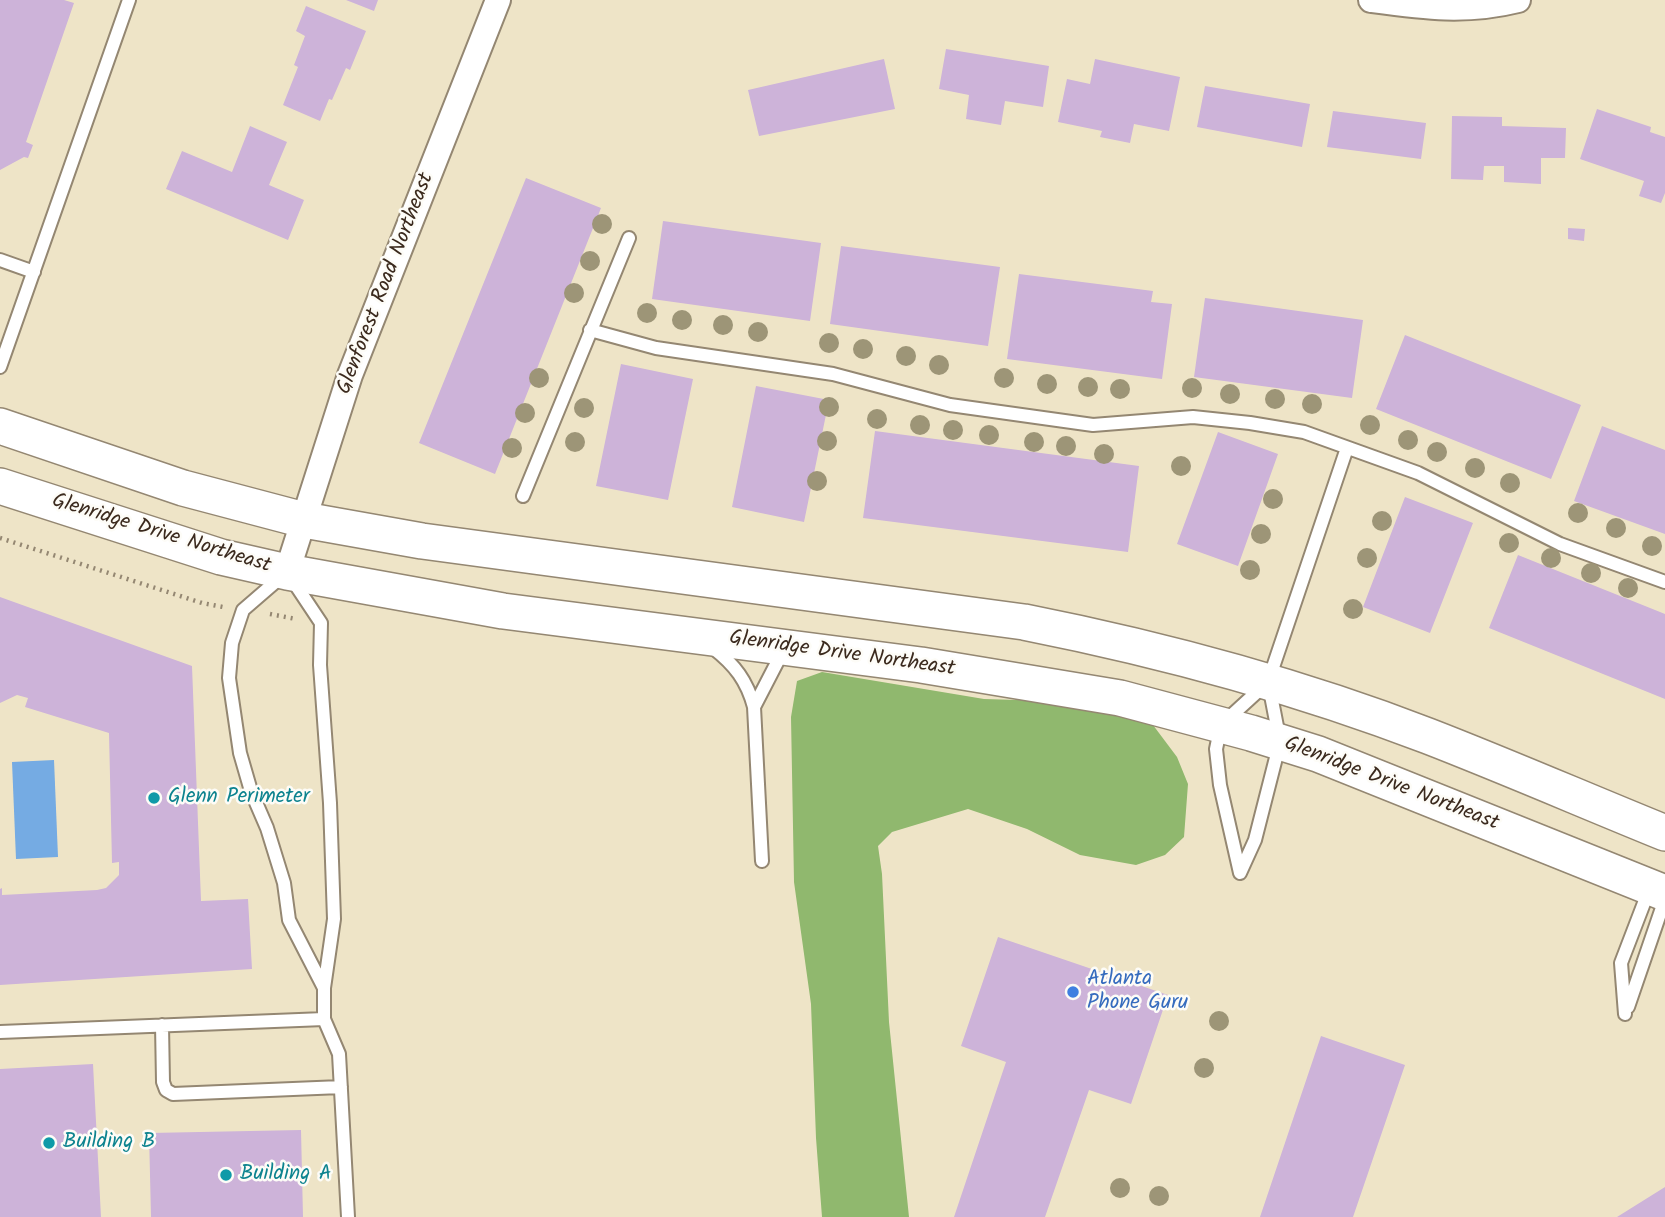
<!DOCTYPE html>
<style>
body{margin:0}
canvas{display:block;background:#eee4c7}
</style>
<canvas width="1665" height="1217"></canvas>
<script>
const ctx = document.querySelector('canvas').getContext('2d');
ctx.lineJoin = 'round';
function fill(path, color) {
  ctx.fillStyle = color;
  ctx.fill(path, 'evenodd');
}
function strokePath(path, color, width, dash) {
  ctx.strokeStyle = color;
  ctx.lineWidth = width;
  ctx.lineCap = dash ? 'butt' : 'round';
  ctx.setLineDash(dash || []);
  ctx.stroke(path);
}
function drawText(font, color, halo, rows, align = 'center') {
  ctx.font = font + ' Kalam,sans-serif';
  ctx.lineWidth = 5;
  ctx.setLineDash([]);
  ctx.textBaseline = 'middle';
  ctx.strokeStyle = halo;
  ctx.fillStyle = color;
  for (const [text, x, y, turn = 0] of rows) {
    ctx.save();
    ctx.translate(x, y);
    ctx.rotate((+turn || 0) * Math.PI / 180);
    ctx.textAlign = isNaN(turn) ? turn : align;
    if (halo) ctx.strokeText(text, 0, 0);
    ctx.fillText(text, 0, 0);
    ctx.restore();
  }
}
fill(new Path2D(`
 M822 672 984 699 1084 702 1153 725 1177 757 1188 784 1184 837 1165 855 1136 865 1080 855 1027 829 968 809 892 832 878 846 882 874 889 1022 909 1217H822L816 1138 811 1004 794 882 791 717 797 681Z`), '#90b86e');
fill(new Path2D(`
 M54 760 58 857 16 859 12 762Z`), '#75abe3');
fill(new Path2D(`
 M0 0H64L74 3 26 142 33 145 28 158 24 157 0 170Z
 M346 0H378L374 11Z
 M306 6 366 31 350 70 346 68 332 100 329 99 320 121 283 105 298 67 294 65 305 36 296 31Z
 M946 49 1049 66 1043 107 1005 101 1001 125 966 119 969 95 939 89Z
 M884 59 895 109 759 136 748 90Z
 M1095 59 1180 77 1169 131 1134 124 1130 143 1100 137 1102 131 1058 122 1067 79 1090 84Z
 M1205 86 1310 104 1302 147 1197 127Z
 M1597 109 1651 127 1650 132 1665 137V193L1661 203 1639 196 1644 181 1580 159Z
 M1333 111 1426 123 1421 159 1327 147Z
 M1452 116 1502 117V126L1566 128 1565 158H1541V184L1504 182V166H1484L1483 180 1451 179Z
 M250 126 287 142 269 185 304 200 288 240 166 189 182 151 232 172Z
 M526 178 601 208 495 474 419 443Z
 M663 221 821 243 810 321 652 299Z
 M1568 228 1585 229 1584 241 1568 239Z
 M841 246 1000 267 988 346 830 324Z
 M1019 274 1153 291 1151 302 1172 304 1162 379 1007 359Z
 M1205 298 1363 320 1352 398 1194 377Z
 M1405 335 1581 405 1551 479 1376 409Z
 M621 364 693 379 668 500 596 486Z
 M756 386 829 400 804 522 732 507Z
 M1602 426 1665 450V534L1574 501Z
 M875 431 1139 466 1128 552 863 518Z
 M1218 432 1278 454 1238 566 1177 544Z
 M1405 497 1473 523 1430 633 1363 607Z
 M1518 555 1665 614V699L1489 628Z
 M0 597 192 666 201 901 248 899 252 969 0 985V889L2 888V895L97 890 106 888 119 875V862L112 863 109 733 25 707 28 698 17 695 0 703Z
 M998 937 1168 995 1131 1104 1089 1090 1045 1217H954L1006 1062 961 1046Z
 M1321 1036 1405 1065 1353 1217H1260Z
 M93 1064 101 1217H0V1069Z
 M301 1130 303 1217H151L149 1133Z
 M1665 1187V1217H1617Z`), '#cdb3d9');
const service = new Path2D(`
 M0 260 34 272
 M590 330 656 348 833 374 950 405 1093 425 1193 417 1250 423 1304 432 1418 473 1560 544 1665 582
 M0 367 129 0
 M523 496 629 238
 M713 648C735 665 747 681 754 707L784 649
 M754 707 762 861
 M1240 873 1220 785 1216 749 1221 725 1268 682 1347 448
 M1240 873 1255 840 1280 742 1269 685
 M324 988 289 920 284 883 267 828 251 791 240 753 229 678 232 643 243 610 287 572 321 623 320 665 330 803 334 919 324 988V1019L339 1054 348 1217
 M1628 1007 1665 899
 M1625 1014 1621 963 1649 890
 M162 1025 163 1082 166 1090 173 1094 341 1087
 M0 1032 324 1019`);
const minor = new Path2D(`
 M1371 0C1423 7 1466 13 1518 0
 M287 572 350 375 498 0`);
const secondary = new Path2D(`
 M0 426 183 488 304 520 422 541 1024 622C1160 649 1298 686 1428 736 1508 767 1586 801 1665 833
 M0 486 221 557 287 572 503 611 921 665 1120 698 1251 733 1318 754 1665 893`);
strokePath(service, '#948772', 16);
strokePath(minor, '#948772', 28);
strokePath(secondary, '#948772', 38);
strokePath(new Path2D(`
 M0 538 202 603 223 607
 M270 614 296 619`), '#948772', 4.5, [2, 5]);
strokePath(service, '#fff', 12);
strokePath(minor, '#fff', 24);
strokePath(secondary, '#fff', 35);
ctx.fillStyle = '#9d9577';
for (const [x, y] of [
 [602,224],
 [590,261],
 [574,293],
 [647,313],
 [682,320],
 [723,325],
 [758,332],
 [829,343],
 [863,349],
 [906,356],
 [939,365],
 [539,378],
 [1004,378],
 [1047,384],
 [1088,387],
 [1192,388],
 [1120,389],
 [1230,394],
 [1275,399],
 [1312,404],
 [829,407],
 [584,408],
 [525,413],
 [877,419],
 [920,425],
 [1370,425],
 [953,430],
 [989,435],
 [1408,440],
 [827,441],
 [575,442],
 [1034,442],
 [1066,446],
 [512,448],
 [1437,452],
 [1104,454],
 [1181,466],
 [1475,468],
 [817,481],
 [1510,483],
 [1273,499],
 [1578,513],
 [1382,521],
 [1616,528],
 [1261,534],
 [1509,543],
 [1652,546],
 [1367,558],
 [1551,558],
 [1250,570],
 [1591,573],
 [1628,588],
 [1353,609],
 [1219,1021],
 [1204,1068],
 [1120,1188],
 [1159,1196]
]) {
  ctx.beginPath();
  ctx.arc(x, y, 10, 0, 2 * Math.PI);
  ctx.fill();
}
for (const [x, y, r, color] of [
 [154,798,7,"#0f9aa8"],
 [1073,992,7,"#3f7fe0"],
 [49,1143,7,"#0f9aa8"],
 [226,1175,7,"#0f9aa8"]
]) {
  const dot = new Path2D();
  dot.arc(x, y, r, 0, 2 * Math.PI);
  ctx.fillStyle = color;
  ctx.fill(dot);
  strokePath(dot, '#fdfcf7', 2.5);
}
drawText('21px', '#3b2a1e', '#fdfcf7', [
 ["Glenforest Road Northeast",387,284,-69],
 ["Glenridge Drive Northeast",161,535,17],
 ["Glenridge Drive Northeast",842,655,8],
 ["Glenridge Drive Northeast",1391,785,21]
]);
drawText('21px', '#0d838f', '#fdfcf7', [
 ["Glenn Perimeter",168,798],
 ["Building B",63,1143],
 ["Building A",240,1175]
], 'left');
drawText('21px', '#366cbe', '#fdfcf7', [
 ["Atlanta",1087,980],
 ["Phone Guru",1087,1004]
], 'left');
</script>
